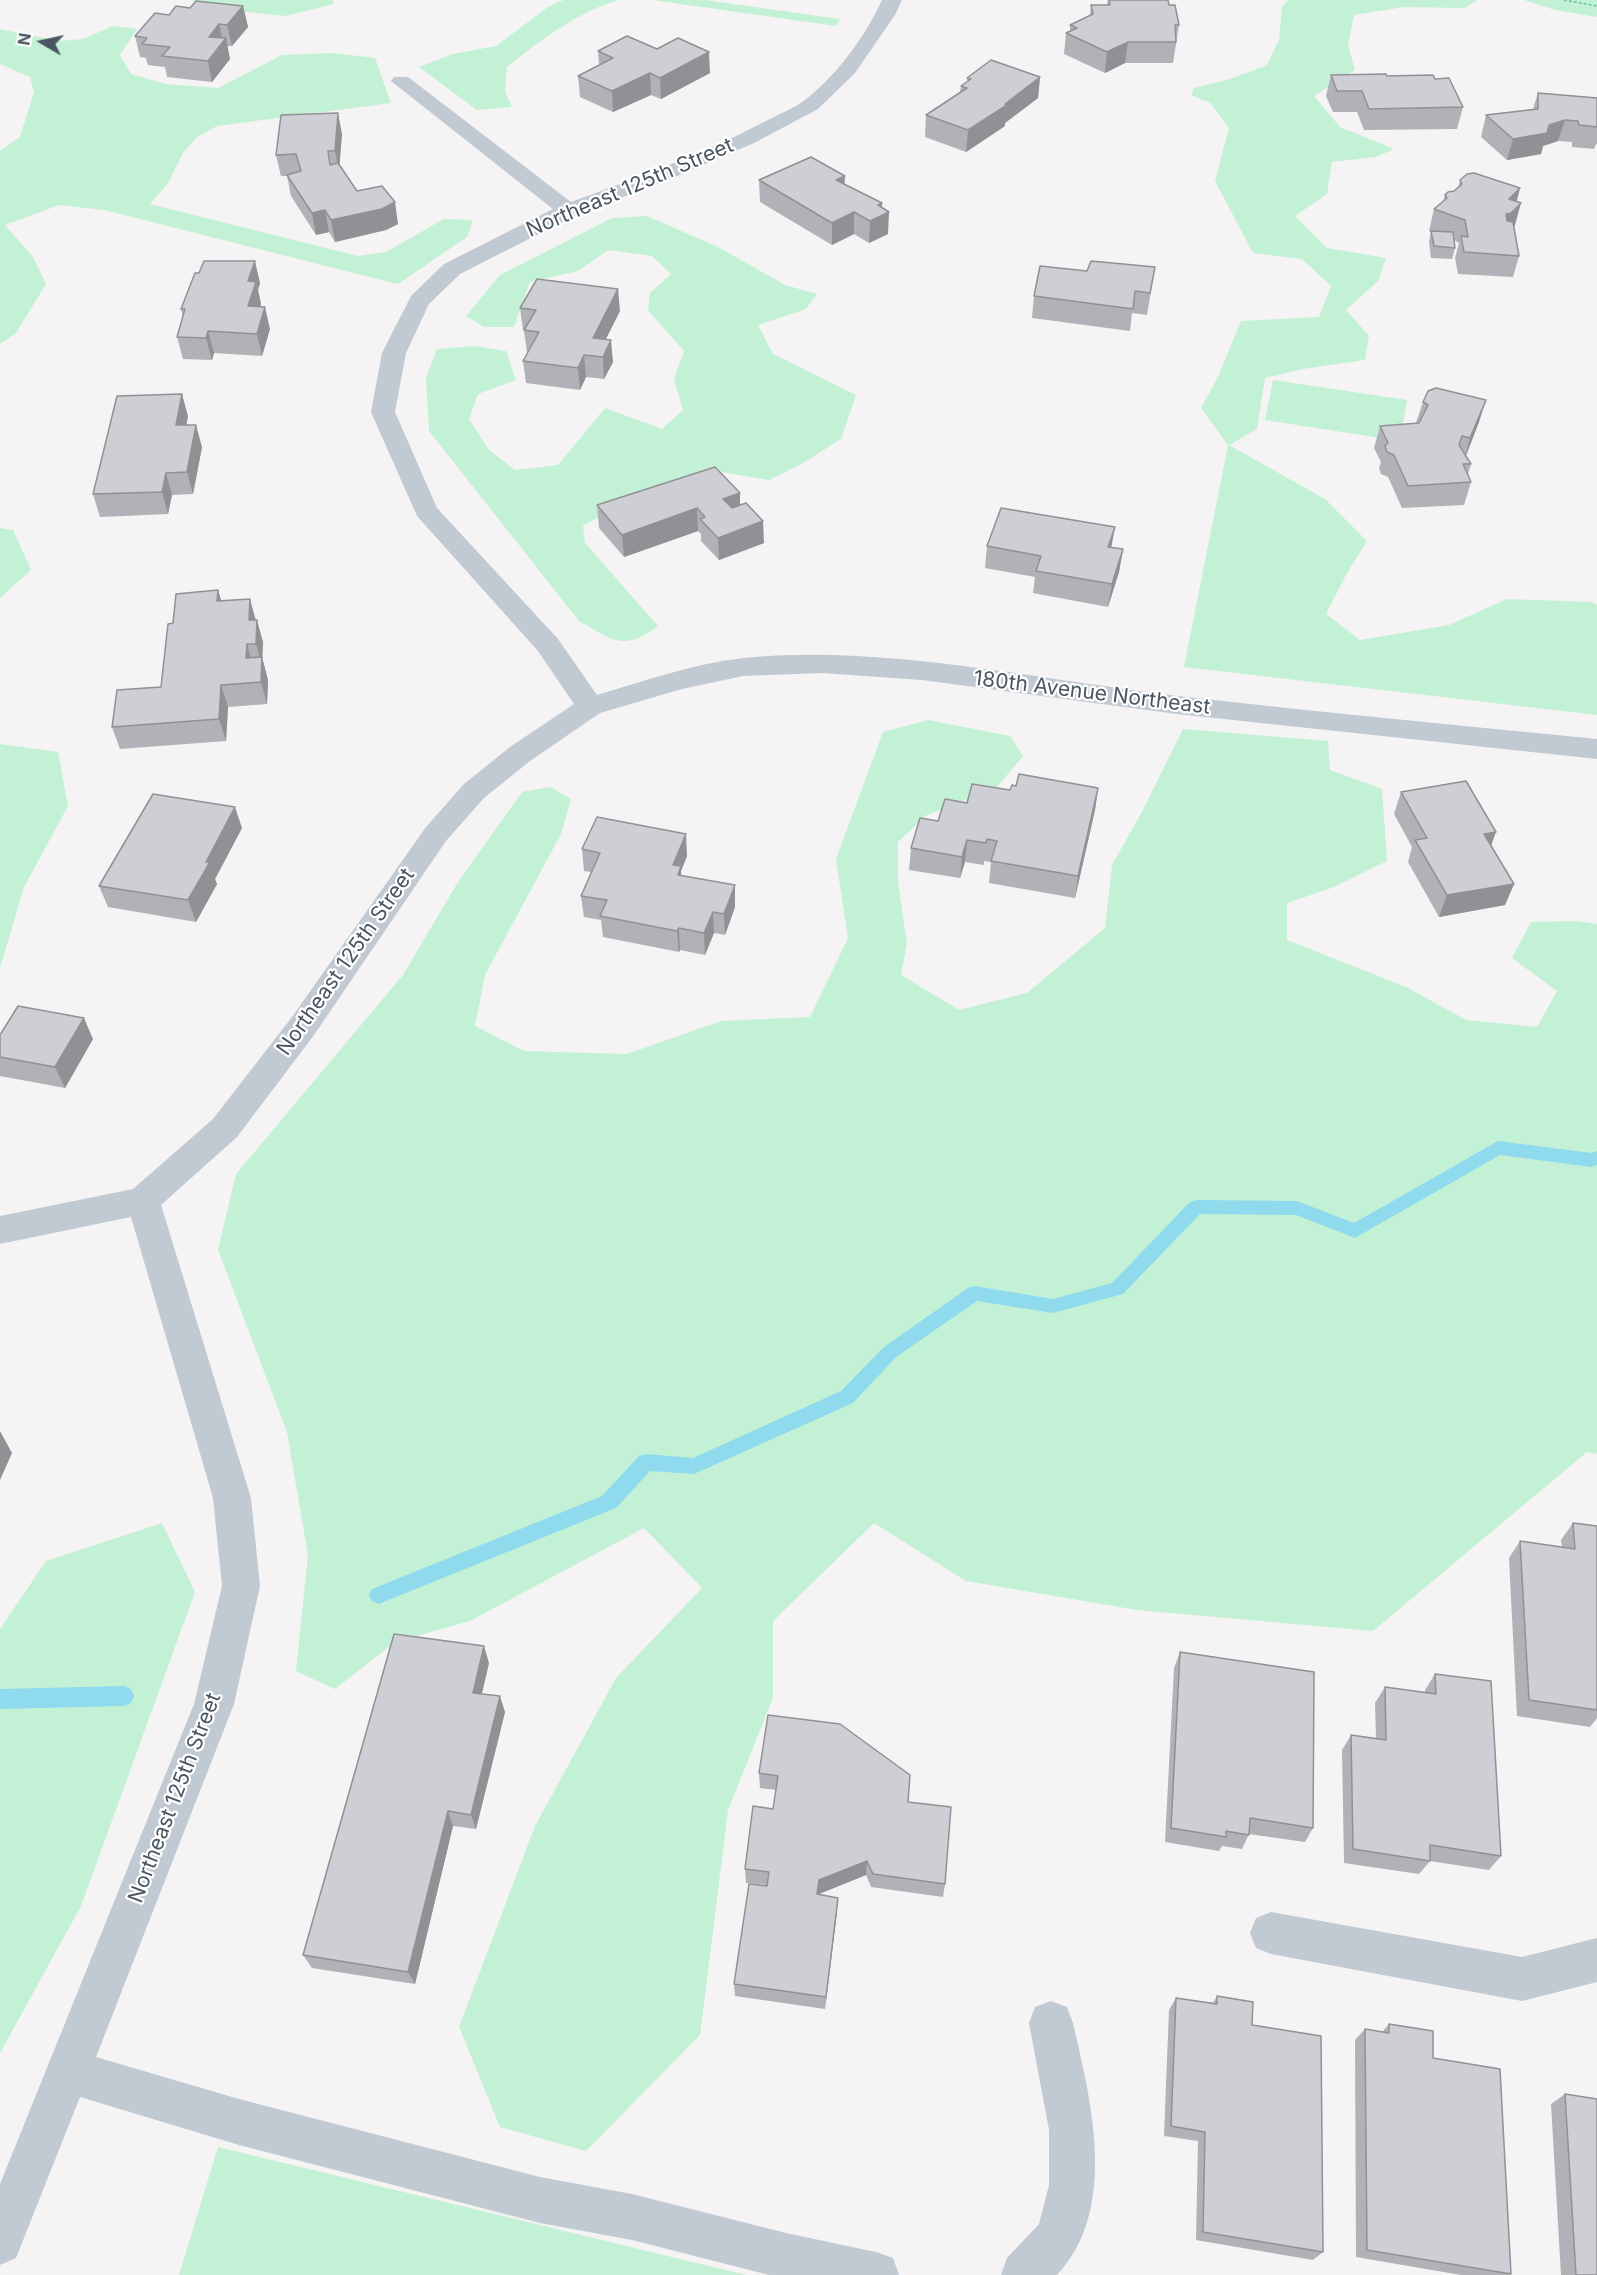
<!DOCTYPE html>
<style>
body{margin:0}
#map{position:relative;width:1597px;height:2275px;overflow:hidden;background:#f5f3f3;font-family:Inter,sans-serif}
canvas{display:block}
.north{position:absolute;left:12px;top:12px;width:60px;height:60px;-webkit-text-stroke:4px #fff;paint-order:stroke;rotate:279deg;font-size:16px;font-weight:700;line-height:24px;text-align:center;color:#4a5661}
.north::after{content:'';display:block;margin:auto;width:21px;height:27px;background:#4a5661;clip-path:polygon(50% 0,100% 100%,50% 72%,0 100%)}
</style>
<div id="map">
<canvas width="1597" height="2275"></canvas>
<div class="north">N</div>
</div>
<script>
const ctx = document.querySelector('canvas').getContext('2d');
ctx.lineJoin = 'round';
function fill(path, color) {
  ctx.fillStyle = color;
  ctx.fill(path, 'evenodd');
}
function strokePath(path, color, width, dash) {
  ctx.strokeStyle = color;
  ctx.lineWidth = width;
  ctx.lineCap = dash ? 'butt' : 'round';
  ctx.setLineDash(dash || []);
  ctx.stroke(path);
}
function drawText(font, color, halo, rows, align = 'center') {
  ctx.font = font + ' Inter,sans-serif';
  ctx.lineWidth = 4.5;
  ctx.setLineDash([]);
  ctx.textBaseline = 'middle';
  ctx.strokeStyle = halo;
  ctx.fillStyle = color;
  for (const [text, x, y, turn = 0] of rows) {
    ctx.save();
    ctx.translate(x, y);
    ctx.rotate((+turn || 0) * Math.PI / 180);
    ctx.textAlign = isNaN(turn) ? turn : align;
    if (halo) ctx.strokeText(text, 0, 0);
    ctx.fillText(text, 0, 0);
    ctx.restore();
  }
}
fill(new Path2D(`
 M191 0H332L334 4 285 16 230 10Z
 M563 0H619C577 12 541 40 507 67L505 92 512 107 477 110 419 67 453 54 496 46 548 7Z
 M652 0H705L840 19 836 26Z
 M1288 0H1478L1464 8 1404 7 1354 15 1348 45 1355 70 1314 96 1340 127 1394 149 1376 157 1332 162 1327 194 1295 216 1327 248 1386 258 1378 281 1346 310 1369 336 1365 360 1303 369 1265 378 1257 429 1229 445 1325 499 1367 541 1347 573 1326 614 1360 640 1449 625 1507 599 1593 602 1597 605V715L1184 667 1228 445 1201 408 1218 377 1241 321 1319 317 1331 286 1302 259 1253 253 1215 181 1229 128 1210 103 1191 95 1194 88 1230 79 1267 65 1279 40 1282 7Z
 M1524 0H1597V17L1555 10Z
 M112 26 137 29 120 55 131 74 166 84 218 88 282 55 333 53 375 58 391 103 217 126 197 137 183 153 168 183 150 204 358 256 386 252 444 219 473 220 467 237 398 284 104 210 59 205 5 225 33 257 46 284 16 333 0 344V151L20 137 34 92 30 77 0 64V29L59 41 84 39Z
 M647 216 718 247 785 285 817 294 806 309 758 325 773 354 856 395 841 439 805 462 769 480 721 472 648 490 583 526 585 543 658 626C624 652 612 640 579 621L429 431 426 378 437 349 473 346 506 351 516 380 478 394 469 419 489 450 515 470 558 465 605 408 662 429 683 410 674 379 684 351 648 310 650 293 671 274 652 256 608 250 578 271 530 282 514 327H484L466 316 500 275 612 218Z
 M1273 380 1407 400 1400 441 1265 420Z
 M0 528 13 530 31 570 0 598Z
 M928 720 1010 736 1023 756 996 788 927 815 898 842V882L907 944 901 975 959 1010 1027 993 1105 928 1112 865 1143 810 1183 729 1328 741 1330 770 1382 789 1387 861 1334 887 1287 903V940L1406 987 1466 1020 1537 1027 1557 991 1512 958 1531 922 1576 921 1597 924V1454L1587 1452 1373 1631 1137 1610 966 1581 874 1523 773 1621V1698L728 1810 700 2035 586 2151 500 2127 459 2027 535 1826 616 1678 702 1588 644 1528 470 1621 395 1642 335 1689 296 1671 308 1555 287 1432 218 1250 236 1174 403 975 458 882 522 792 550 787 571 799 561 834 485 975 475 1026 524 1051 627 1054 721 1021 810 1017 848 938 836 859 883 732Z
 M0 744 58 752 68 806 24 887 0 968Z
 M162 1523 195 1592 81 1906 0 2053V1629L46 1561Z
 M218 2147 746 2275H179Z`), '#c3f1d5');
fill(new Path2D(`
 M1498 1141 1591 1153 1597 1151V1165L1591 1167 1500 1155 1355 1238 1296 1215 1200 1214 1123 1294 1053 1313 977 1301 896 1357 853 1403 694 1474 650 1471 616 1508 386 1601 379 1604 372 1601 369 1595 372 1589 602 1496 639 1456 646 1454 693 1458 841 1391 884 1347 968 1288 974 1286 1053 1299 1112 1283 1190 1202 1196 1200 1297 1201 1354 1223Z
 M124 1686 131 1689 134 1696 131 1703 124 1706 0 1709V1689Z`), '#90daee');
strokePath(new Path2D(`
 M1564 0 1597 6`), '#7ad0a6', 2, [3, 2]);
fill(new Path2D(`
 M882 0H902L895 15 855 73 818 109 754 143 668 180 576 215 460 274 429 304 406 353 395 412 437 508 558 639 597 695C645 681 694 663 744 658 883 644 1039 680 1178 696 1317 712 1457 725 1597 739V759L1177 714 922 680 822 673 743 676 682 689 600 713 530 761 484 798 446 841 314 1035 237 1137 161 1205 251 1498 260 1586 234 1704 96 2057 239 2099 540 2177 632 2194 786 2233 876 2252 893 2258 899 2275H769L632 2240 540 2223 239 2145 80 2097 16 2258 0 2265V2184L194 1704 222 1586 213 1498 131 1217 0 1244V1216L133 1189 213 1119 292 1017 426 827 464 784 510 747 574 704 538 651 417 516 371 412 382 353 411 296 444 264 553 209 391 81 394 77H408L571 202C636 178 703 154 764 122 777 115 793 109 805 100 837 75 865 37 882 0Z
 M1271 1912 1522 1957 1597 1938V1982L1522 2001 1271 1954 1256 1948 1250 1933 1256 1918Z
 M1051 2001 1067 2007 1073 2023C1091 2101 1119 2209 1057 2275H1001L1007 2258 1039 2224 1049 2185V2130L1029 2023 1035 2007Z`), '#c1cad2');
fill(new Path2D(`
 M1108 0H1168L1169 5 1179 25 1173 63H1125L1105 73 1064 54 1066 33 1070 32V25L1090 15 1091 5H1107Z
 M243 6 248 27 232 46H227L230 59 212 82 167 77 165 67 148 65 146 58 140 57 135 36 169 15 190 8Z
 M598 51 710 73 661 99 651 95 613 112 580 97 578 76 599 65Z
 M1331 75 1435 79 1463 107 1457 129 1364 130 1357 112H1333L1326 96Z
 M1040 77 1038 98 1005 123V126L966 152 925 137 926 115 960 92 961 86 967 82V78Z
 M1538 93 1597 98V144H1596L1594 149 1572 147V142L1558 141 1543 146 1541 154 1507 160 1481 137 1486 115 1533 109Z
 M342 134 339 164 357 191 398 224 386 230 335 242 329 232 316 235 291 196 287 176H281L276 155Z
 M759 180 844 184 882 203V208L888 234 869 243 854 234 832 245 760 202Z
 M1460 180 1520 188 1517 201 1515 225 1514 226 1519 256 1513 277 1458 274 1455 258 1459 243 1454 240 1455 248 1452 259 1431 258 1429 242 1431 232 1429 231 1434 209 1443 202 1445 195 1454 191 1458 188Z
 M1155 267 1147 315 1132 313 1130 331 1032 318 1034 296 1087 271Z
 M260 283 258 290 261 304 260 307 270 329 262 356 214 353 212 360 183 359 177 337 183 316 181 309Z
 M520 308 620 311 606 339 613 362 604 379 586 377 580 390 526 383 523 361 528 352H527L524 331 523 330Z
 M1423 402 1479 422 1466 456 1471 464 1468 474 1471 482 1464 505 1402 508 1388 477 1381 474 1379 468 1381 462 1374 448 1380 426 1416 423Z
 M188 416 186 425 202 447 193 494 172 495 168 514 100 517 93 494Z
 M740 493V505L764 543 719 560 701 541V534L698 531 624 557 599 528 597 505Z
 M987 546 1112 548 1123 549 1119 572 1108 607 1033 593 1035 577 985 568Z
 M218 590 221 601 256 620 263 642 262 657 268 680 267 704 228 707 226 741 120 749 112 727 161 687 173 623Z
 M1016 786 1098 788 1095 810 1075 898 989 883 991 862 984 861V865L965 862 960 878 909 870 911 848 938 821 967 803 1010 790Z
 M1401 792 1491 846 1514 884 1505 905 1439 917 1408 862 1412 847 1394 814Z
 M242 828 215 879 217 884 196 922 108 907 99 886Z
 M582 849 687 856 681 871V875L735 907 725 935 714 933 705 955 680 950 679 952 603 937 601 920 584 917 581 896 591 872 584 871Z
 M0 1035 93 1039 65 1088 0 1076Z
 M1573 1523 1597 1526V1718L1590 1727 1517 1716 1509 1558 1520 1541 1562 1547 1561 1540Z
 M1180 1652 1313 1828 1305 1842 1249 1834 1242 1849 1222 1846 1219 1851 1165 1842 1174 1668Z
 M489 1663 482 1694 505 1712 476 1829 453 1826 415 1984 312 1968 303 1955Z
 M1435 1674 1501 1856 1489 1870 1430 1861 1419 1874 1344 1863 1342 1750 1351 1735 1376 1738 1375 1703 1385 1687 1425 1693V1690Z
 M768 1715 908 1802 945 1884 943 1897 871 1887 866 1875 819 1894V1895L837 1911 825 2009 735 1996 734 1984 767 1885 746 1883 745 1869 773 1809 776 1790 760 1788 759 1773Z
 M1217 1996 1252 2025 1323 2252 1313 2260 1196 2240 1198 2141 1164 2136 1169 2010 1176 1998 1213 2003Z
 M1389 2024 1433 2058 1511 2274 1508 2275H1461L1356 2257 1355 2040 1365 2029 1382 2032Z
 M1565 2094 1597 2275H1561L1551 2104Z`), '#b0b2b7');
fill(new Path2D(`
 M243 6 248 27 232 46 227 25Z
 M219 24 223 42 226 38 230 59 212 82 208 61 209 37Z
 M1128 42 1125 63 1105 73 1107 52Z
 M709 52 710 73 661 99 660 78Z
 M650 73 651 95 613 112 612 91Z
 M1040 77 1038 98 1005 123V126L966 152 968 130Z
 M338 113 342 134 339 172 335 151Z
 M1565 120 1558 141 1543 146 1541 154 1507 160 1513 139Z
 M845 176 844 197 836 180Z
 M1520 188 1514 210 1521 203 1515 225 1505 235 1504 219 1509 199Z
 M395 202 398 224 386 230 335 242 331 220Z
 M882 203 881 216 889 212 888 234 869 243 870 221 878 205Z
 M325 210 329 232 316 235 312 213Z
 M854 212V234L832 245V223Z
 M255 261 260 283 258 290 261 304 253 328 248 306V281Z
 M618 289 620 311 597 356 593 338Z
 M265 307 270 329 262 356 257 334Z
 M208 331 214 353 212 360 206 338Z
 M611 340 613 362 604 379 603 357Z
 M584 355 586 377 580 390 578 368Z
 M182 394 188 416 182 448 176 425Z
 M1486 400 1479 422 1464 460 1470 438Z
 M196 425 202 447 193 494 187 472Z
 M166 473 172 495 168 514 162 492Z
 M740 493V515L724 521 723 499Z
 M697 508 698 531 624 557 622 535Z
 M763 521 764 543 719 560 718 538Z
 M1115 527 1111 549 1108 547Z
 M1123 549 1119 572 1108 607 1112 584Z
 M218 590 225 613 217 601Z
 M250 599 256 621 249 620Z
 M257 620 263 642 262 666 256 644Z
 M247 644 253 666 246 658Z
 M262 657 268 680 267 704 261 682Z
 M221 685 228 707 226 741 219 719Z
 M1098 788 1095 810 1075 898 1078 876Z
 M235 807 242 828 215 879 217 884 196 922 188 900 206 862Z
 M1496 832 1488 854 1484 834Z
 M686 834 687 856 681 871 682 888 673 865Z
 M967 840 965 862 960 878 962 857Z
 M1514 884 1505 905 1439 917 1447 895Z
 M735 885V907L725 935 724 914Z
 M713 912 714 933 705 955 704 933Z
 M679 928 680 950 679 952 677 931Z
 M84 1018 93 1039 65 1088 55 1067Z
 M0 1431 12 1453 0 1480Z
 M484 1646 489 1663 478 1709 473 1693Z
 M500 1696 505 1712 476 1829 471 1815Z
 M448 1811 453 1826 415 1984 408 1972Z
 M867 1861 866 1875 819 1894 817 1908V1894L819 1880Z
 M838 1898 837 1911 825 2009 826 1997Z`), '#909195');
const building = new Path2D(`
 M1109 0H1168L1169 5H1175L1179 25H1175L1176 42H1128L1107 52 1066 33 1077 28 1070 25 1093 14 1091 5H1110Z
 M196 1 243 6 227 25 219 24 209 37 226 38 208 61 162 56 170 47 142 44 147 38 135 36 155 13 169 15 176 6 190 8Z
 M627 36 657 49 678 38 709 52 660 78 650 73 612 91 578 76 613 58 598 51Z
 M991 60 1040 77 1005 104 1007 105 968 130 926 115 967 88 961 86 971 79 967 78Z
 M1386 74 1387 76 1433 75 1435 79 1449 78 1463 107 1369 109 1362 91H1337L1331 75Z
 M1538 93 1597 98V127L1579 125 1578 121 1565 120 1549 125 1547 133 1513 139 1486 115 1538 109Z
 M338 113 335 151H328L330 165 338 163 357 191 382 186 395 202 382 209 331 220 325 210 312 213 287 175 301 171 296 154 276 155 281 115Z
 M811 157 845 176 836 180 882 203 878 205 889 212 870 221 854 212 832 223 759 180Z
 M1474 173 1520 188 1509 199 1521 203 1511 213 1506 214 1507 221 1513 222 1519 256 1464 252 1461 236 1468 237 1465 220 1434 209 1447 198 1445 195 1448 192 1454 191 1462 184 1460 180 1467 174Z
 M1431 231 1453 232 1455 248 1434 246Z
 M204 261H255L248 281 256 282 248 306 265 307 257 334 208 331 206 338 177 337 185 309H181L195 273H199Z
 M1091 261 1155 267 1150 293 1135 291 1133 309 1034 296 1040 266 1087 271Z
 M537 279 618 289 593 338 611 340 603 357 584 355 578 368 523 361 539 332 524 330 536 310 520 308Z
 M1436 388 1486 400 1470 438 1462 436 1459 445 1471 464H1463L1471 482 1408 486 1394 455 1387 452 1385 446 1388 443 1380 426 1419 423 1428 405 1423 402 1428 391Z
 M182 394 176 425H196L187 472 166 473 162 492 93 494 117 396Z
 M715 467 740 493 723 499 732 508 746 503 763 521 718 538 700 519 705 517 697 508 622 535 597 505Z
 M1001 508 1115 527 1108 547 1123 549 1112 584 1036 571 1041 556 987 546Z
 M218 590 217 601 250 599 249 620H257L256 644H247L246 658 262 657 261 682 221 685 219 719 112 727 117 690 161 687 168 624 173 623 176 594Z
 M1019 774 1098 788 1078 876 991 861 997 841 987 839 986 843 967 840 962 857 911 848 920 818 938 821 945 799 967 803 972 784 1010 790 1012 785 1016 786Z
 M1466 781 1496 832 1484 834 1514 884 1447 895 1415 840 1427 838 1401 792Z
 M153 794 235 807 206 862H210L188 900 99 886Z
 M597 817 686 834 673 865 681 866 678 875 735 885 724 914 713 912 704 933 679 928 677 931 600 916 607 900 581 896 600 853 582 849Z
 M18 1006 84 1018 55 1067 0 1057V1035Z
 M1573 1523 1597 1526V1710L1529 1700 1520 1541 1575 1549Z
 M394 1634 484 1646 473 1693 500 1696 471 1815 448 1811 408 1972 303 1955Z
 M1180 1652 1314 1672 1313 1828 1250 1818 1249 1835 1226 1831V1837L1171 1828Z
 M1435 1674 1491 1681 1501 1856 1430 1845V1861L1353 1849 1351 1735 1386 1740 1385 1687 1436 1694Z
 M768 1715 840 1724 910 1775 908 1802 951 1807 945 1884 873 1874 867 1861 819 1880 817 1894 838 1898 826 1997 734 1984 749 1884 767 1886 769 1872 745 1869 753 1806 773 1809 778 1776 759 1773Z
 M1217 1996 1253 2002 1252 2025 1321 2036 1323 2252 1203 2232 1205 2132 1171 2126 1176 1998 1217 2004Z
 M1389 2024 1433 2031V2058L1500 2069 1511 2274 1367 2250 1365 2029 1389 2033Z
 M1565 2094 1597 2099V2275H1576Z`);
fill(building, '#cdcfd5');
strokePath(building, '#909195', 1.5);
drawText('21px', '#4a5661', '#fff', [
 ["Northeast 125th Street",630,188,-23],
 ["180th Avenue Northeast",1092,693,7],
 ["Northeast 125th Street",346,962,-55],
 ["Northeast 125th Street",175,1798,-69]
]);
</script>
